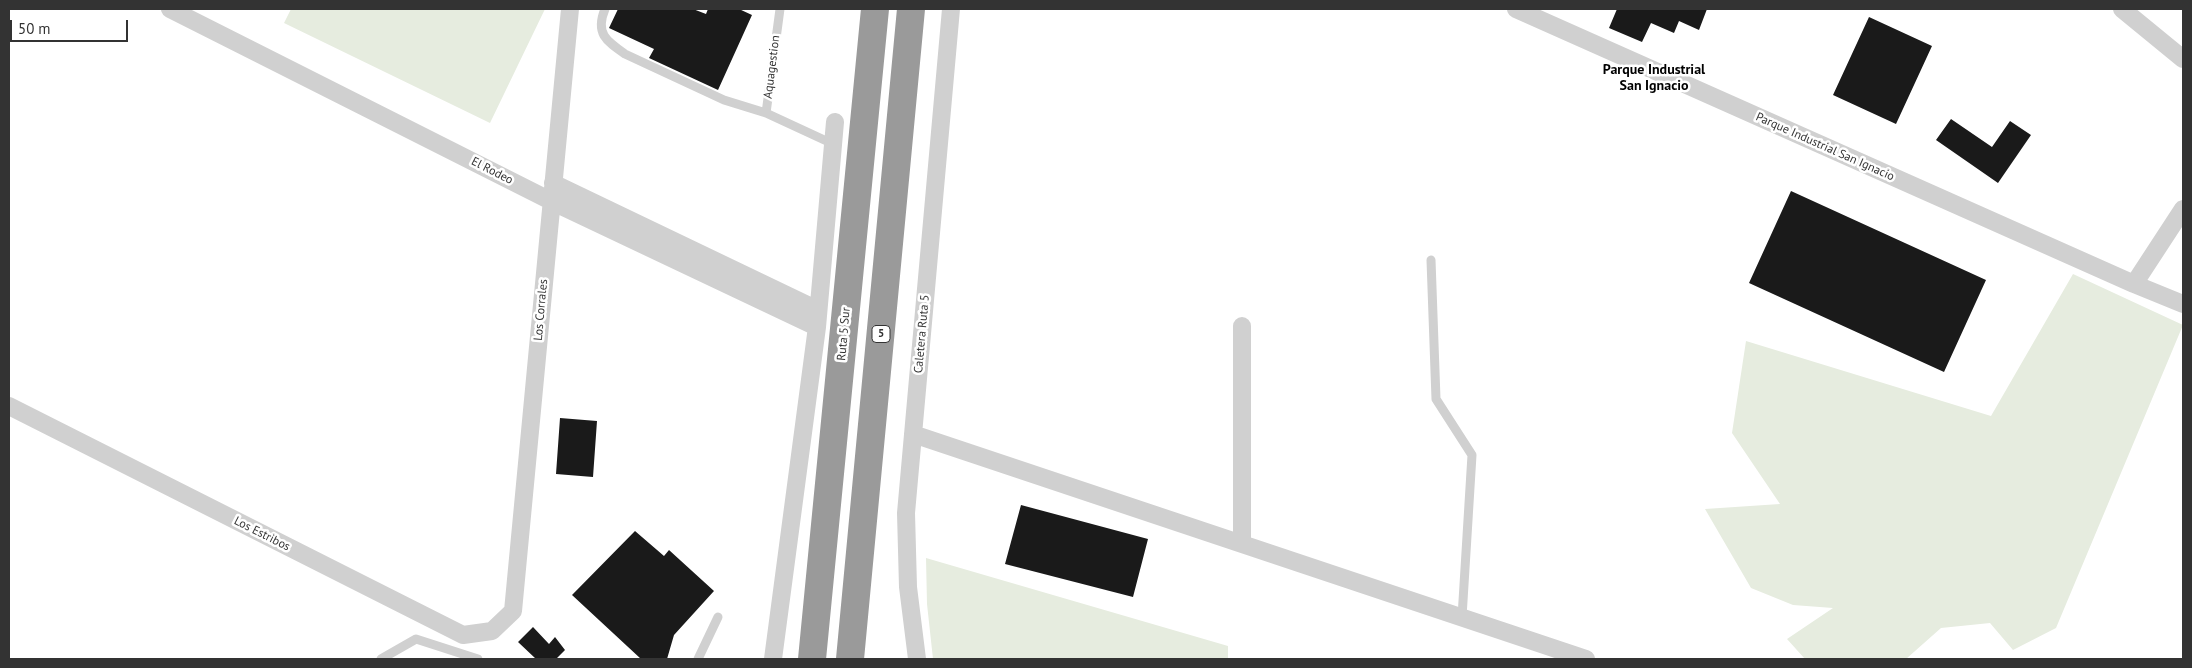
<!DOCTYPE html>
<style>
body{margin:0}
#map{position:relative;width:2192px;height:668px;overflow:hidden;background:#fff;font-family:"PT Sans",sans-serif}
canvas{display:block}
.frame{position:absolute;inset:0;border:10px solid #333;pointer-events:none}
.scale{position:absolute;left:10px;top:20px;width:118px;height:22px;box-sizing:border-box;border:2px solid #333;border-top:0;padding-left:6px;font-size:15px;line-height:18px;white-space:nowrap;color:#333;-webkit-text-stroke:4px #fff;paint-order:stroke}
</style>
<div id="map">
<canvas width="2192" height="668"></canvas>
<div class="frame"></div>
<div class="scale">50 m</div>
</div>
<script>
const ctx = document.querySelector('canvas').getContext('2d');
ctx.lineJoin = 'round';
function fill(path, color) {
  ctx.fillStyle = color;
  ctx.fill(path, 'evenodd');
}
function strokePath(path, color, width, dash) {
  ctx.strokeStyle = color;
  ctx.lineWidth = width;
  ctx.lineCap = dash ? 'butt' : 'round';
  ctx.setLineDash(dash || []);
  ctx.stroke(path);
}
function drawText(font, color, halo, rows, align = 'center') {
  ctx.font = font + ' "PT Sans",sans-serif';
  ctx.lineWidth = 5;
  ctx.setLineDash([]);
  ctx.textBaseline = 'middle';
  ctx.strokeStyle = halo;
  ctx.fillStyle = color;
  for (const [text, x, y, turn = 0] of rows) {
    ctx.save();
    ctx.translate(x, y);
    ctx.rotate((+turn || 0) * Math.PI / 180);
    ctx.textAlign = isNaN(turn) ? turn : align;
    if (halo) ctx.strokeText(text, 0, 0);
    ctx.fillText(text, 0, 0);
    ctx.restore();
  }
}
fill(new Path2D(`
 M291 9H545L490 123 284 23Z
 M2073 274 2183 325 2056 628 2013 650 1990 623 1941 628 1906 659H1805L1787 639 1833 608 1793 605 1751 588 1705 509 1780 504 1732 433 1746 341 1991 416Z
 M926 558 1228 646V659H933L927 604Z`), '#e6ecdf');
fill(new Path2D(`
 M618 9H693L706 14 708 9H739L752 15 718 90 649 58 654 49 609 28Z
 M1617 9H1707L1699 30 1679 21 1674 33 1651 23 1642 42 1609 28Z
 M1869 17 1932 46 1896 124 1833 95Z
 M1951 119 1992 147 2010 121 2031 135 1998 183 1936 140Z
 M1791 191 1986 280 1944 372 1749 283Z
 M560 418 597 421 593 477 556 474Z
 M1021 505 1148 539 1133 597 1005 564Z
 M635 531 664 556 669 550 714 591 674 635 667 659H641L572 595Z
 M533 627 549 644 555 637 565 650 556 659H536L518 642Z`), '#1a1a1a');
strokePath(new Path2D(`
 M605 9C595 33 606 41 625 54L724 100 766 113 833 144
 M766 113 780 9
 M1431 260 1436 399 1472 455 1462 617
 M381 659 416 639 478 659
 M698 659 718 617`), '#d0d0d0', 9);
strokePath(new Path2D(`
 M170 9 551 201 817 327
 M1516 9 2134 284 2183 304
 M2122 9 2183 59
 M553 183 818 310
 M2134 284 2183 209
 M1242 326V543
 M9 406 463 635 492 631 513 611 570 9
 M913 434 1586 659
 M773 659 817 327 835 122
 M917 659 908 587 906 513 951 9`), '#d0d0d0', 18);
strokePath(new Path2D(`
 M812 659 875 9
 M850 659 911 9`), '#9a9a9a', 28);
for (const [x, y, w] of [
 [881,334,18]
]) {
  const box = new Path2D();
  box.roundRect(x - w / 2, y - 8.5, w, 17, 4);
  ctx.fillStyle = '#fff';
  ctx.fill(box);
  strokePath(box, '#333', 1);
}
drawText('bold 11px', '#333', null, [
 ["5",881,334]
]);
drawText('12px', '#333', '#fff', [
 ["Aquagestion",772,67,-83],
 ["Parque Industrial San Ignacio",1825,147,24],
 ["El Rodeo",492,171,27],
 ["Los Corrales",541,310,-85],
 ["Ruta 5 Sur",844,334,-85],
 ["Caletera Ruta 5",922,334,-85],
 ["Los Estribos",262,534,27]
]);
drawText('bold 14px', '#000', '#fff', [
 ["Parque Industrial",1654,70],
 ["San Ignacio",1654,86]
]);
</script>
